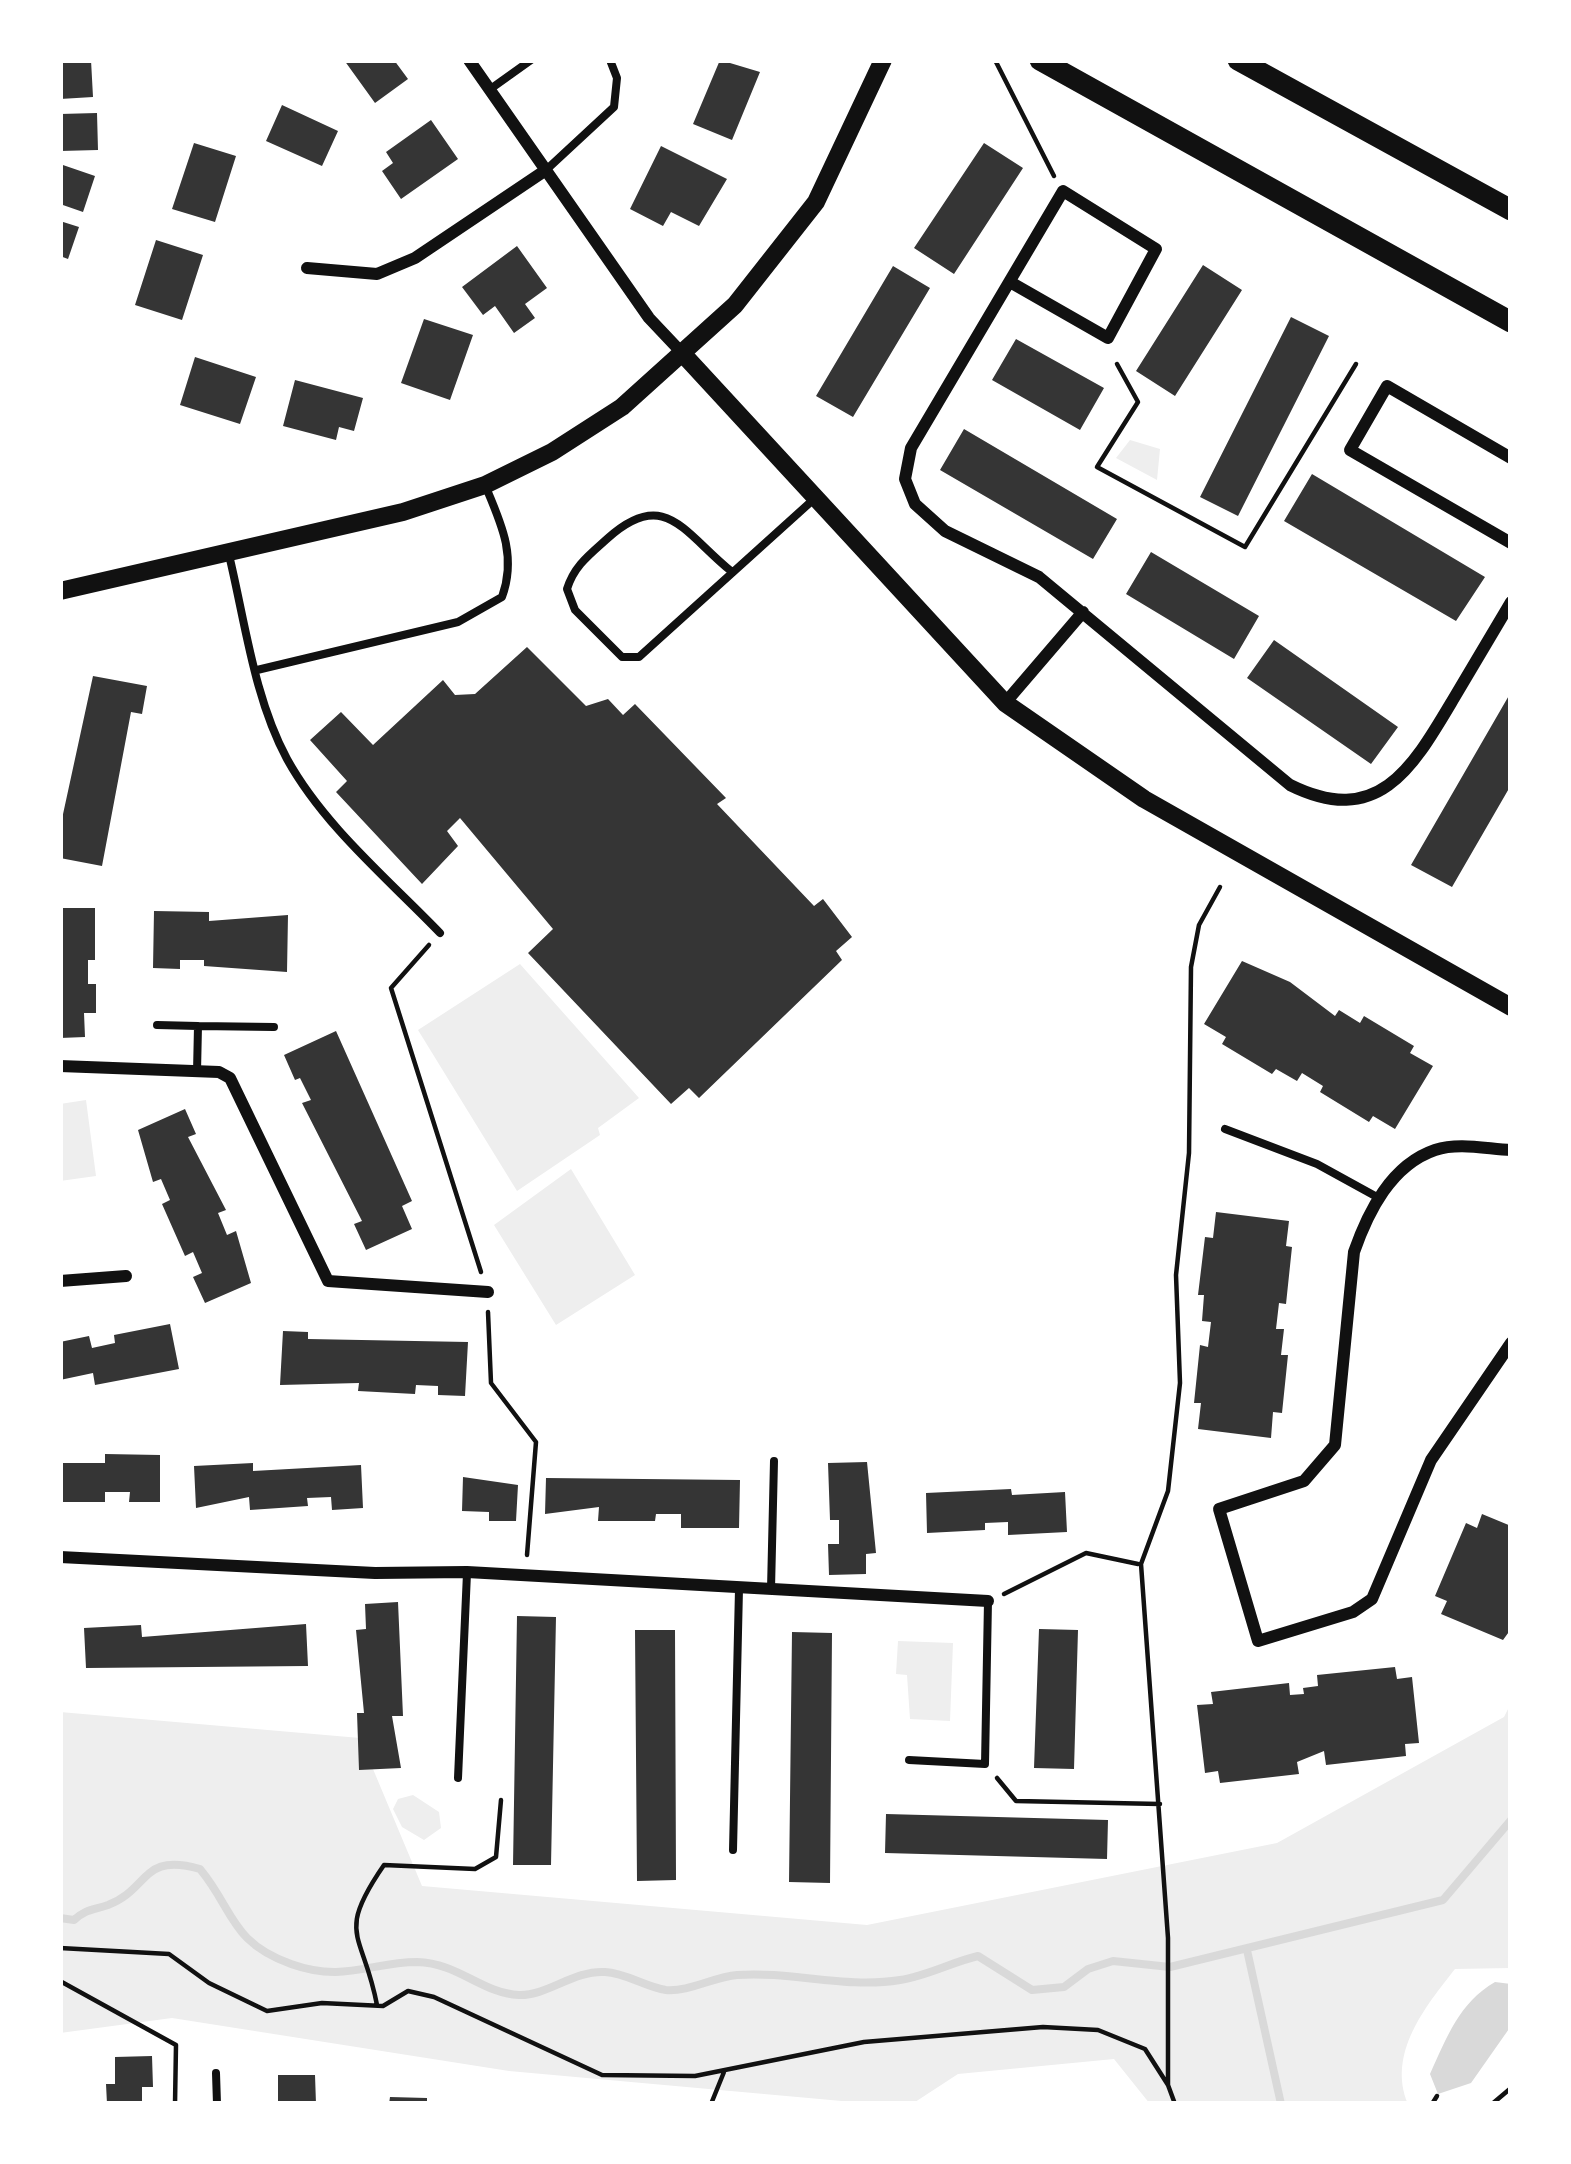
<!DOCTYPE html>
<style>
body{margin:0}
#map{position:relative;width:1571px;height:2164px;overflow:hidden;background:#fff;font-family:Ubuntu,sans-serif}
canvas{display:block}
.frame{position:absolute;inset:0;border:63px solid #fff;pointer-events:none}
</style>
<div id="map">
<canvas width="1571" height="2164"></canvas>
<div class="frame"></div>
</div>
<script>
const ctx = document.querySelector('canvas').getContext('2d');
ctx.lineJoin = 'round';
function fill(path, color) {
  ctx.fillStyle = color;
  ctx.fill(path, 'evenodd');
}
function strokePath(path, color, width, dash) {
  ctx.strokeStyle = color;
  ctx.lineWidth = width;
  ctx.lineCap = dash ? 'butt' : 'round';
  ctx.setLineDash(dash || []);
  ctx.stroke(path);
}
fill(new Path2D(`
 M1130 440 1160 449 1157 480 1116 458Z
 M520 964 639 1098 598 1128 600 1135 517 1191 418 1030Z
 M86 1100 96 1176 60 1181V1104Z
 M571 1169 635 1275 556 1325 494 1225Z
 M898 1641 953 1643 950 1721 910 1719 907 1675 896 1674Z
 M1511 1703V1968L1455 1969C1425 2007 1387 2054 1408 2104H1150L1114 2059 958 2074 912 2104H875L509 2071 172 2018 60 2033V1712L360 1738 422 1886 867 1925 1277 1843 1504 1717Z
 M413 1795 439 1812 441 1828 424 1840 402 1827 393 1809 398 1799Z`), '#eee');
fill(new Path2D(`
 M1495 1982 1511 1984V2026L1471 2083 1438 2094 1430 2074C1447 2037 1459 2003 1495 1982Z`), '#d9d9d9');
strokePath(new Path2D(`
 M60 1918 74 1920C86 1909 93 1910 108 1905 150 1889 141 1852 200 1869 234 1910 230 1942 291 1964 344 1983 371 1962 417 1962 459 1963 481 1993 519 1995 547 1996 574 1970 605 1972 626 1973 646 1987 666 1990 688 1992 714 1977 737 1975 792 1971 845 1989 900 1980 927 1976 952 1962 978 1956L1032 1990 1064 1987 1088 1969 1113 1961 1170 1967 1443 1900 1511 1820
 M1247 1950 1281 2104`), '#d9d9d9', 8);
fill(new Path2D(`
 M91 60 93 97 60 99V62Z
 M344 60H394L408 79 375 103Z
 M720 60 760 72 732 140 693 124Z
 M282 105 338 131 322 166 266 141Z
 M97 113 98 150 60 151V114Z
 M431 120 458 159 401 199 382 171 393 163 386 152Z
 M194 143 236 156 215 222 172 209Z
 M984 143 1023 168 954 274 914 248Z
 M661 146 727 179 699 226 671 212 663 226 630 209Z
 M60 164 95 176 83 212 60 204Z
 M60 221 79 227 68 259 60 256Z
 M156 240 203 255 182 320 135 305Z
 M517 246 547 288 525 304 535 318 514 333 495 306 483 315 462 287Z
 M1203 265 1242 290 1175 396 1136 371Z
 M893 266 930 288 853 417 816 396Z
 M1291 317 1329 336 1238 516 1200 497Z
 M424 319 473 335 450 400 401 383Z
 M1016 339 1104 388 1080 430 992 380Z
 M195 357 256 377 240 424 180 405Z
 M295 380 363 398 354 431 339 427 336 440 283 426Z
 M964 429 1117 519 1093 559 940 470Z
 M1312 474 1485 577 1456 621 1284 521Z
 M1151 552 1259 616 1234 659 1126 594Z
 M1274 640 1398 727 1371 764 1247 678Z
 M527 647 586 706 608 699 623 715 635 704 726 798 717 804 814 906 823 899 852 937 836 951 842 960 699 1098 689 1088 671 1104 528 953 553 929 460 818 447 831 458 846 422 884 336 792 347 781 310 740 341 712 373 745 443 680 455 695 475 694Z
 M93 676 147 686 142 714 131 712 102 866 60 858V828Z
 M1511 692V785L1452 887 1411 865Z
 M60 908H95V960H88V984H96V1013H84L85 1037 60 1038Z
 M154 911 209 912V921L288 915 287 972 204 966V960H180V969L153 968Z
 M1242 961 1290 982 1335 1016 1339 1010 1360 1023 1364 1016 1414 1046 1410 1053 1433 1066 1395 1129 1373 1116 1369 1122 1320 1092 1323 1086 1302 1073 1297 1081 1276 1069 1272 1074 1222 1044 1226 1037 1204 1024Z
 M336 1031 412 1201 402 1206 412 1229 366 1250 354 1224 362 1221 302 1103 311 1100 300 1078 295 1080 284 1055Z
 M185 1109 196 1134 188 1137 226 1210 218 1213 227 1235 236 1231 251 1283 205 1303 193 1277 202 1273 193 1252 185 1256 162 1204 170 1200 161 1179 153 1182 138 1130Z
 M1216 1212 1289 1221 1286 1246 1292 1247 1286 1304 1279 1303 1276 1329H1284L1281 1355H1288L1282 1413 1273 1412 1271 1438 1198 1429 1201 1403H1194L1200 1345 1208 1347 1211 1322 1202 1321 1204 1295H1198L1205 1237 1213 1238Z
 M170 1324 179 1369 95 1385 93 1373 60 1380V1342L89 1336 92 1348 115 1343 114 1335Z
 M283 1331 308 1332V1339L468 1342 465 1396 438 1395V1386L416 1385 415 1394 358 1391 359 1383 280 1385Z
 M105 1454 160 1455V1502H129L130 1492H105V1502H60V1463H105Z
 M867 1462 876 1553 866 1554V1574L829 1575 828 1544H839V1520H830L828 1463Z
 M253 1463V1471L361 1465 363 1508 332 1510 331 1497 307 1498 308 1506 250 1510 249 1497 196 1508 194 1466Z
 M463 1477 518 1485 516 1521H489V1512L462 1511Z
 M546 1478 740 1480 739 1528H681V1514H656L655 1521H598L599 1507 545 1514Z
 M1011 1489 1012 1495 1065 1492 1067 1532 1008 1535V1522L985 1523V1530L927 1533 926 1493Z
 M1482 1514 1511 1526V1629L1503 1640 1441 1614 1447 1601 1435 1596 1466 1523 1477 1528Z
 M398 1602 403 1716H392L401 1768 359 1770 357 1713H364L356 1630 366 1629 365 1604Z
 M517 1616 556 1617 551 1865H513Z
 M306 1624 308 1666 86 1668 84 1628 141 1625 142 1637Z
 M1039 1629 1078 1630 1074 1769 1034 1768Z
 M635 1630H675L676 1880 637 1881Z
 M792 1632 832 1633 830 1883 789 1882Z
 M1395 1667 1397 1679 1412 1677 1419 1743 1405 1744 1406 1756 1326 1765 1324 1751 1297 1762 1299 1774 1220 1783 1218 1771 1205 1773 1197 1705 1213 1704 1211 1692 1289 1683 1290 1695 1304 1694 1303 1688 1318 1686 1317 1675Z
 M886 1814 1108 1820 1107 1859 885 1853Z
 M152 2056 153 2087H142V2104H107L106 2084H115V2057Z
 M278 2075H315L316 2104 278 2101Z
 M390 2097 427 2098V2104H389Z`), '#353535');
strokePath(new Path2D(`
 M995 60 1054 176
 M1117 364 1138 402 1097 467 1245 547 1356 364
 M429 945 391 988 481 1272
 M488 1312 491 1383 536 1442 527 1555
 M1004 1594 1086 1553 1138 1564
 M997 1778 1016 1801 1160 1804
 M60 1948 169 1954 209 1983 267 2011 322 2003 383 2006 408 1991 434 1997 602 2075 695 2076 864 2042 1043 2027 1098 2030 1145 2049 1168 2085V1938L1141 1564 1168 1491 1180 1383 1176 1275 1189 1153 1191 967 1199 925 1220 887
 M60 1981 176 2045 175 2104
 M377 2005C363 1931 335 1936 384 1865L475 1869 496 1857 501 1800
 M1168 2085 1175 2104
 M711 2104 724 2072
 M1432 2104 1437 2096
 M1492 2104 1511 2088`), '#111', 4.5);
strokePath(new Path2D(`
 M489 90 531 60
 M545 171 614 107 617 78 610 60
 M229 555C245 621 254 698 287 759 324 826 388 879 440 933
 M731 571C684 533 665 487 608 538 589 555 574 566 567 589L575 610 622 657H639L814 499
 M257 670 458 622 502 597C517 556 501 523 485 485
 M157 1025 198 1026
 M197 1072 198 1026 274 1027
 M1225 1129 1317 1164 1377 1197
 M771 1589 774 1461
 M909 1760 985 1764 988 1601
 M458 1778 467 1573
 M733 1850 739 1589
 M216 2073 217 2104`), '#111', 8);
strokePath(new Path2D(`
 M469 60 649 318 683 354
 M307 268 377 274 415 258 543 172
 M1010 282 1108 338 1156 249 1063 191 911 448 905 479 915 504 945 531 1039 577 1290 785C1379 829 1413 767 1454 698 1473 666 1492 634 1511 602
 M1511 458 1387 386 1350 450 1511 543
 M1005 703 1083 612
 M60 1066 219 1072 230 1078 328 1281 488 1292
 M1511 1150C1487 1149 1459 1142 1435 1150 1391 1165 1368 1212 1354 1252L1335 1445 1304 1481 1219 1509 1258 1641 1353 1612 1372 1599 1431 1460 1511 1343
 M60 1281 126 1276
 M60 1557 375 1573 467 1572 988 1601`), '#111', 12);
strokePath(new Path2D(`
 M683 354 1005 703 1144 799 1511 1007
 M60 591 403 512 485 485 552 452 622 407 735 305 816 202 883 60`), '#111', 18);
strokePath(new Path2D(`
 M1040 60 1511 322
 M1238 60 1511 210`), '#111', 21);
</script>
